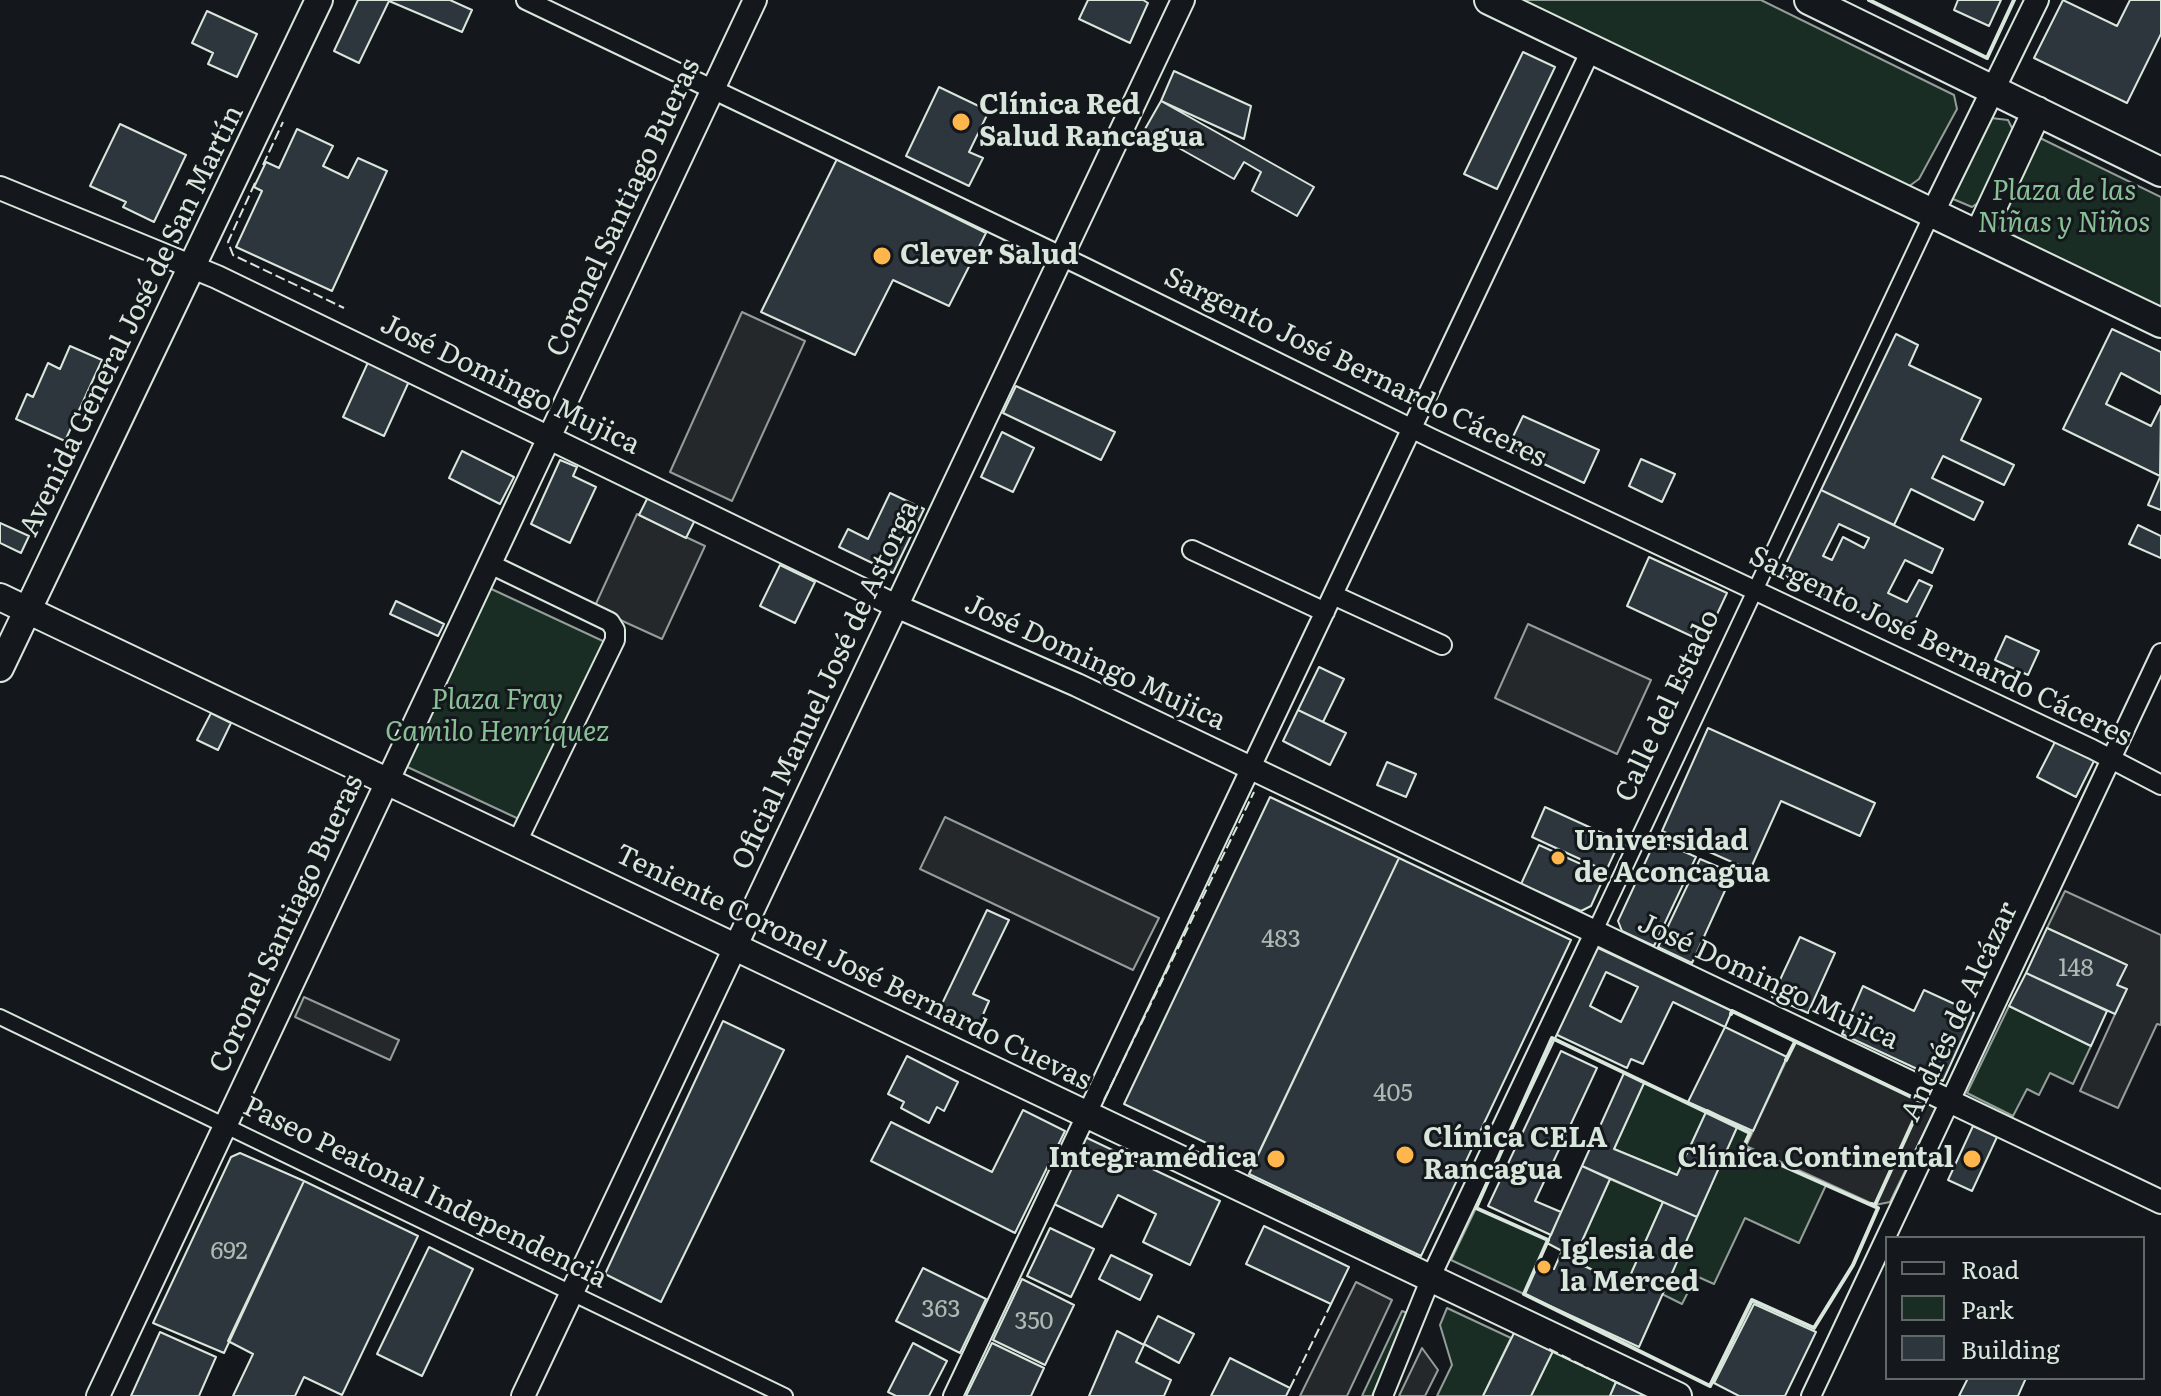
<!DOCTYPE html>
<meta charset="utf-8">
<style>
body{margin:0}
#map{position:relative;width:2161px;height:1396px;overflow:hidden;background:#14181c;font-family:Literata,serif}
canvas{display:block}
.legend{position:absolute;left:1885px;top:1236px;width:260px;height:144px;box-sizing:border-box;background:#14181c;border:2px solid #626a69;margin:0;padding:10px 14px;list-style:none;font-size:24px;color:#d8e6dc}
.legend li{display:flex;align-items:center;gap:16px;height:40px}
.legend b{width:40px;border:2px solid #626a69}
</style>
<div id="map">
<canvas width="2161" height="1396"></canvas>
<ul class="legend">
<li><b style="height:10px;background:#14181c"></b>Road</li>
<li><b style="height:22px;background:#1a2d24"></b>Park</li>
<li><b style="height:22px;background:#2c363c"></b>Building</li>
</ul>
</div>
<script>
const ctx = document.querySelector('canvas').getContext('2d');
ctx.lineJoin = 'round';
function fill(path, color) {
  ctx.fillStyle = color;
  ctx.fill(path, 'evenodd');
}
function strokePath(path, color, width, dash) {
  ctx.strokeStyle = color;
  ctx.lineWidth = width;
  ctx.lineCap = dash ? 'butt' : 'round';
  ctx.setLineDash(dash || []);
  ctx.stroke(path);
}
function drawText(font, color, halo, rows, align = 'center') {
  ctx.font = font + ' Literata,serif';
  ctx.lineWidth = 6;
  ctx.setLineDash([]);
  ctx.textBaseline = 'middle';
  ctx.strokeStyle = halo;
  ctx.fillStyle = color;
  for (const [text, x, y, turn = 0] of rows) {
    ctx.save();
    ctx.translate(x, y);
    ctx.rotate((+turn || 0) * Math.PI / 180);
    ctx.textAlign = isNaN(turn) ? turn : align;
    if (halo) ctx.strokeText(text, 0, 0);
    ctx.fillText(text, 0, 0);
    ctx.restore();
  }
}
const green = new Path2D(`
 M1512 0H1761L1954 95 1957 109 1919 179 1908 187Z
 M1991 118 2008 120 2014 132 1981 201 1972 207 1953 199 1950 193Z
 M2038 137 2161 197V316L2000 237 1998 227Z
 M485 586 605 642 521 820 401 764Z
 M2009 1006 2091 1046 2073 1084 2050 1073 2039 1095 2027 1089 2013 1116 1967 1093Z
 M1644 1083 1707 1110 1677 1175 1614 1149Z
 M1738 1125 1753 1131 1747 1146 1827 1183 1799 1243 1745 1218 1714 1284 1696 1276 1682 1304 1662 1294Z
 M1610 1179 1663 1202 1626 1285 1573 1261Z
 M1476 1208 1548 1240 1524 1294 1451 1260Z
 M1447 1308 1511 1338 1483 1396H1437L1452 1365 1440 1325Z
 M1402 1311 1410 1314 1372 1396H1362Z
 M1553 1351 1616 1382 1610 1396H1531Z`);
fill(green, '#1a2d24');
strokePath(green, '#939e99', 2);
const parking = new Path2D(`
 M742 312 805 341 732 501 670 472Z
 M637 514 705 546 662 639 594 608Z
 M1528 624 1651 680 1617 754 1495 698Z
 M945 817 1159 918 1133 970 920 869Z
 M2065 891 2161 935V1025L2157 1024 2118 1108 2080 1091 2126 990 2117 985 2126 965 2047 928Z
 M304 997 399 1040 390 1060 295 1017Z
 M1795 1042 1936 1108 1890 1202 1875 1205 1746 1146Z
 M1356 1282 1392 1300 1347 1396H1300Z
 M1422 1348 1438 1370 1425 1396H1399Z`);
fill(parking, '#24282b');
strokePath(parking, '#939e99', 2);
const building = new Path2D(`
 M358 0H450L472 10 462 32 389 1 359 63 334 51Z
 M1088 0H1143L1148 3 1130 43 1079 19Z
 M1958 0H2001L1989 26 1954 10Z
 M2063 0 2117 26 2130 0H2161V34L2127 103 2034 58Z
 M207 11 257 34 237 77 208 64 213 53 192 43Z
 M1523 52 1555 67 1497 189 1464 174Z
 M1174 71 1251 106 1244 139 1161 101Z
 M939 87 989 111 969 152 983 158 969 186 906 156Z
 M1161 101 1314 187 1297 216 1252 191 1261 172 1244 162 1234 179 1145 129Z
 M120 124 186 155 154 222 123 207 126 202 90 186Z
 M297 129 333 146 323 166 348 178 358 158 387 171 332 291 236 247 262 191 254 187 266 162 279 168Z
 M837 159 986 233 949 306 893 280 855 355 761 312Z
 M2112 329 2161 352V394L2121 373 2106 404 2151 426 2161 406 2160 476 2063 429Z
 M1896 334 1918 345 1909 365 1981 399 1961 440 2014 465 2004 485 1943 456 1932 478 1983 502 1974 520 1911 489 1894 525 1821 490Z
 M70 346 102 360 65 441 16 419 27 394 33 397 48 363 60 369Z
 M370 358 411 377 384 436 343 417Z
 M1016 386 1115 432 1101 460 1003 413Z
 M1523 416 1599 450 1584 483 1508 447Z
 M1002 432 1034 448 1013 492 981 477Z
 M462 451 514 477 500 504 449 478Z
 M1641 459 1675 474 1662 502 1629 486Z
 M560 460 577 467 573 476 596 487 570 543 531 524Z
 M2161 475V510L2148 505Z
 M1821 490 1943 549 1932 573 1905 560 1888 593 1907 602 1919 580 1932 586 1907 636 1781 574ZM1839 524 1869 538 1864 548 1843 537 1832 560 1823 556Z
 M650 493 697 516 686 538 639 515Z
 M890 493 924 509 893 573 839 547 848 529 868 539Z
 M0 523 29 536 21 553 0 543Z
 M2138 525 2161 536V558L2129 544Z
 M1649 557 1727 593 1704 642 1627 606Z
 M780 565 815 582 795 623 760 606Z
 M396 601 444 624 438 636 390 614Z
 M2006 636 2039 651 2028 675 1995 660Z
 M1319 667 1344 679 1323 722 1298 710Z
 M1298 710 1346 733 1330 765 1283 741Z
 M211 713 231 723 218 750 197 740Z
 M1708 728 1875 803 1860 836 1781 801 1750 870 1662 831Z
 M2056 740 2095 759 2076 797 2037 777Z
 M1387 762 1416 774 1406 797 1377 785Z
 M1270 797 1399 858 1253 1165 1124 1104Z
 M1545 807 1620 841 1606 871 1532 837Z
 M1656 839 1696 857 1654 946 1622 931 1618 921Z
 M1539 845 1605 875 1591 906 1581 911 1521 884Z
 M1399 858 1571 940 1421 1256 1249 1174Z
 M1700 859 1733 873 1692 963 1658 947Z
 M987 910 1009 920 973 994 989 1001 978 1026 940 1008Z
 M2047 928 2127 965 2117 985 2127 989 2115 1014 2026 973Z
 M1800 937 1835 953 1808 1013 1772 997Z
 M1596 947 1732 1011 1725 1027 1673 1002 1643 1064 1631 1059 1627 1068 1553 1033ZM1606 972 1638 987 1621 1022 1590 1006Z
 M2026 973 2107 1011 2091 1046 2009 1006Z
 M1863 986 1914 1011 1924 990 1974 1013 1943 1081 1842 1034Z
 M723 1021 784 1050 661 1302 605 1274Z
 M1725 1027 1787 1057 1753 1131 1688 1102Z
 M1561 1051 1597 1068 1535 1201 1561 1212 1551 1235 1488 1206Z
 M907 1056 958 1082 944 1111 937 1107 929 1123 901 1108 904 1102 888 1094Z
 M1624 1073 1644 1083 1614 1149 1677 1175 1707 1110 1738 1125 1697 1217 1582 1166Z
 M1023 1110 1065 1131 1015 1233 871 1161 891 1122 992 1172Z
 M1973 1126 1997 1137 1972 1191 1948 1180Z
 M1085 1137 1220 1201 1190 1265 1143 1242 1156 1214 1118 1195 1102 1227 1054 1204Z
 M240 1153 304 1181 224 1353 153 1323 231 1157Z
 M1582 1166 1610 1179 1573 1261 1626 1285 1663 1202 1697 1217 1639 1347 1524 1294Z
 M304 1181 418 1236 342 1395 304 1377 295 1396H233L253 1354 228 1341Z
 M1264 1226 1349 1267 1331 1304 1246 1264Z
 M1050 1228 1094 1249 1071 1297 1027 1276Z
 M1547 1243 1562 1251 1554 1269 1538 1262Z
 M429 1247 473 1269 422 1376 377 1354Z
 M1111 1255 1152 1275 1140 1300 1099 1279Z
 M923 1268 986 1299 960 1353 896 1321Z
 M1022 1279 1074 1305 1045 1365 993 1340Z
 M1754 1304 1816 1332 1785 1396H1739L1714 1383Z
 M1158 1316 1194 1334 1179 1363 1144 1344Z
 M1117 1331 1144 1345 1136 1362 1171 1380 1164 1396H1089Z
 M160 1332 216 1357 199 1396H131Z
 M1514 1333 1553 1351 1531 1396H1483Z
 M913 1343 947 1361 929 1396H896L888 1392Z
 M992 1343 1044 1368 1031 1396H966Z
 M1230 1358 1290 1388 1286 1396H1211Z
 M1968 1378H2026L2018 1396H1959Z
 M1616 1382 1646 1396H1610Z`);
fill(building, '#2c363c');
strokePath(building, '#d8e6dc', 2);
const pedestrian = new Path2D(`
 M1594 933 1933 212
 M0 1017 785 1396`);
const minor = new Path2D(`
 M526 0 1084 267 1431 438 2092 749 2161 785
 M1192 550 1325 612
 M490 564 610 622 615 630V640L517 842
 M1333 595 1442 645
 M953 1396 1591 50
 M1383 1396 1435 1268 1594 933
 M1811 1396 2161 653`);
const tertiary = new Path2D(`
 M0 188 217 277 896 606 1077 685 2161 1202
 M1933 212 2037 0
 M98 1396 755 0
 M523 1396 1183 0`);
const secondary = new Path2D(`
 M0 597 1678 1396
 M0 668 319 0`);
const primary = new Path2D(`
 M1489 0 2161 323
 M1809 0 2161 172
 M1979 235 2037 111`);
strokePath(pedestrian, '#d8e6dc', 18);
strokePath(minor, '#d8e6dc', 22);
strokePath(tertiary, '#d8e6dc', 26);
strokePath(secondary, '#d8e6dc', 30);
strokePath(primary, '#d8e6dc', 32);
strokePath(pedestrian, '#14181c', 14);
strokePath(minor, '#14181c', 18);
strokePath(tertiary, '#14181c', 22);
strokePath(secondary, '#14181c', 26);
strokePath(primary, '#14181c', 28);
strokePath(new Path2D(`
 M263 165 283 122
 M255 183 228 242 233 255 344 308
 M1104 1100 1254 792
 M1549 1349 1620 1384
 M1290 1388 1331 1304`), '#d8e6dc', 2, [10, 4]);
strokePath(new Path2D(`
 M1869 0 1987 58 2014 0
 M1731 1014 1732 1011 1922 1102 1875 1205 1871 1204
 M1552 1038 1750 1133 1743 1148 1878 1208 1853 1265 1814 1328 1752 1300 1710 1386 1524 1294 1548 1240 1476 1208Z
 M1786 1060 1795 1042`), '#d8e6dc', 4);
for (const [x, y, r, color] of [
 [961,122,10,"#ffb74d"],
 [882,256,10,"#ffb74d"],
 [1558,858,8,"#ffb74d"],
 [1405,1155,10,"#ffb74d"],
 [1276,1159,10,"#ffb74d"],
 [1972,1159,10,"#ffb74d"],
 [1544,1267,8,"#ffb74d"]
]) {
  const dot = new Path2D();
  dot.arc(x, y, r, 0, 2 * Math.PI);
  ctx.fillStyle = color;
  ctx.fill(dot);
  strokePath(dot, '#14181c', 3);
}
drawText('24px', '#adbab4', null, [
 ["483",1281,940],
 ["148",2076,969],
 ["405",1393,1094],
 ["692",229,1252],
 ["363",941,1310],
 ["350",1034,1322]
]);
drawText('bold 28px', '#d8e6dc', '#14181c', [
 ["Clínica Red",979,106],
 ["Salud Rancagua",979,138],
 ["Clever Salud",900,256],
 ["Universidad",1574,842],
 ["de Aconcagua",1574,874],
 ["Clínica CELA",1423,1139],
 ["Rancagua",1423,1171],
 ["Integramédica",1258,1159,"right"],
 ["Clínica Continental",1954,1159,"right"],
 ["Iglesia de",1560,1251],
 ["la Merced",1560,1283]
], 'left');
drawText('italic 28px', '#8ac095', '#14181c', [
 ["Plaza de las",2064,192],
 ["Niñas y Niños",2064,224],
 ["Plaza Fray",497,701],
 ["Camilo Henríquez",497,733]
]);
drawText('28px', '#d8e6dc', '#14181c', [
 ["Coronel Santiago Bueras",624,208,-65],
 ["Avenida General José de San Martín",132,321,-64],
 ["Sargento José Bernardo Cáceres",1355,368,26],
 ["José Domingo Mujica",510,385,26],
 ["Sargento José Bernardo Cáceres",1940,647,26],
 ["José Domingo Mujica",1095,663,25],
 ["Oficial Manuel José de Astorga",826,685,-65],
 ["Calle del Estado",1668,706,-65],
 ["Coronel Santiago Bueras",287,924,-65],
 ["Teniente Coronel José Bernardo Cuevas",853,968,26],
 ["José Domingo Mujica",1768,982,25],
 ["Andrés de Alcázar",1960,1012,-65],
 ["Paseo Peatonal Independencia",425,1193,26]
]);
</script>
